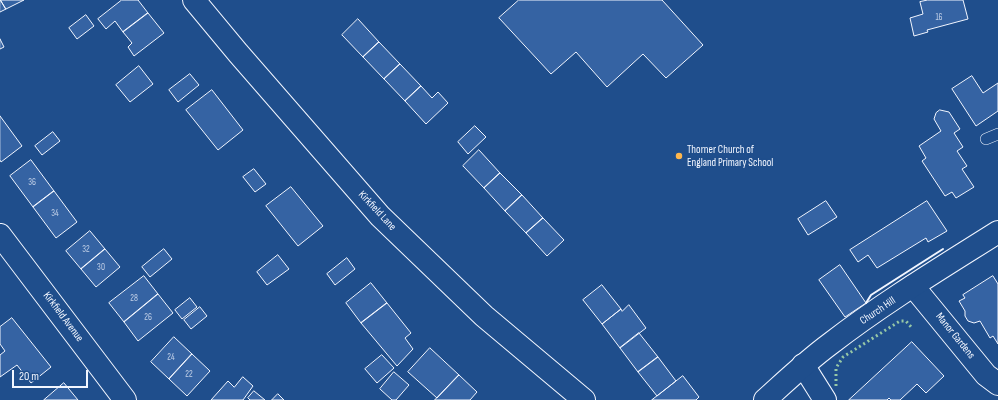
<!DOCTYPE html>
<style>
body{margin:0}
#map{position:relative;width:998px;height:400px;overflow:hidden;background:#1f4e8c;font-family:"Sofia Sans Condensed",sans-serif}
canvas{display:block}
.scale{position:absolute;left:12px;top:370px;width:76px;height:18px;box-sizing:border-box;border:2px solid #f2f6ff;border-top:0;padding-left:5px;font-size:12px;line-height:14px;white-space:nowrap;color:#f2f6ff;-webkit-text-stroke:3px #1f4e8c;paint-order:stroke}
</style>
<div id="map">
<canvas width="998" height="400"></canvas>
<div class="scale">20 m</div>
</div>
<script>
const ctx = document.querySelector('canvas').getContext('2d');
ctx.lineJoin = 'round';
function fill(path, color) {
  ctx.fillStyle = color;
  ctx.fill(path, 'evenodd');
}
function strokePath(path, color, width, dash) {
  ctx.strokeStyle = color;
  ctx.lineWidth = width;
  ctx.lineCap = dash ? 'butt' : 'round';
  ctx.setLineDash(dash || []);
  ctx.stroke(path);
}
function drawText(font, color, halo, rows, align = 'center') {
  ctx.font = font + ' "Sofia Sans Condensed",sans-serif';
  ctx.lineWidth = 3;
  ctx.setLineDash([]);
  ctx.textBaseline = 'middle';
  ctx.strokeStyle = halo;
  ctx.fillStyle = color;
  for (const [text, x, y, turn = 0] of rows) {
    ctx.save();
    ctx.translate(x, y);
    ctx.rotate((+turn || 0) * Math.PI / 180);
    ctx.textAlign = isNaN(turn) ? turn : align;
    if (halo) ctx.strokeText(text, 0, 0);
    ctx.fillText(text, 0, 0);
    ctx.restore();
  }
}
const building = new Path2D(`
 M0 0 6 9 0 12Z
 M1 0H24L6 9Z
 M122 0H138L148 13 123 32 115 21 106 29 98 19Z
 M519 0H662L703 45 666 78 643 54 607 87 576 52 551 74 499 18Z
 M928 0H963L968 19 927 30 928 32 914 36 910 18 923 14 920 2Z
 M148 13 164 33 134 56 128 47 132 43 123 32Z
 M86 15 94 26 77 39 69 28Z
 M358 19 379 42 363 57 342 35Z
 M0 39 4 47 0 49Z
 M379 42 400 64 384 79 363 57Z
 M400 64 421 86 405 101 384 79Z
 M139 66 153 84 130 102 116 85Z
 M190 74 199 85 178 102 169 90Z
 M972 76 983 93 998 83V111L976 126 952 89Z
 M421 86 432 98 438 92 448 103 426 124 405 101Z
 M212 90 243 130 218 150 186 110Z
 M940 110 949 112 960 129 954 133 963 147 957 151 967 166 962 169 974 187 956 198 952 192 945 196 922 161 926 158 919 146 941 131 934 119 936 113Z
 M0 116 22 146 1 162 0 160Z
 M475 126 486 137 468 154 458 142Z
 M53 132 60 141 42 155 35 146Z
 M479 150 500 173 484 188 463 166Z
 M31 160 54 191 33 207 10 176Z
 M254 169 266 184 255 192 243 177Z
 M500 173 522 195 505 211 484 188Z
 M291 187 323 226 298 246 266 206Z
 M54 191 77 222 56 238 33 207Z
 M522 195 543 218 526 233 505 211Z
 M826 201 837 217 808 235 798 219Z
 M927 201 947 231 928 242 926 238 877 268 868 255 858 262 850 250Z
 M543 218 564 240 547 256 526 233Z
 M90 231 105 249 81 269 66 251Z
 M105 249 120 267 96 287 81 269Z
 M164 249 172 259 150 277 142 267Z
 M278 255 289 269 267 285 257 272Z
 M347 258 355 269 335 285 327 274Z
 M840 265 866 303 845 317 819 280Z
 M144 276 158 294 124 322 109 303Z
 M993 276 998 284V344L993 336 990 338 980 321 974 323 968 321 965 316V311L959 301 965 298 963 295Z
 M371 283 387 303 361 323 346 303Z
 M602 285 621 309 602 324 583 300Z
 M158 294 173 313 138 341 124 322Z
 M190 298 197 307 182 319 175 310Z
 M387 303 411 333 405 338 413 349 397 366 361 323Z
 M629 305 646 328 620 348 602 324 621 309 622 311Z
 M200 307 207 316 191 329 184 320Z
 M12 318 51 367 31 383 17 365 0 377V355L5 351 0 344V327Z
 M639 333 658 357 638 372 620 348Z
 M174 337 192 354 169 379 151 362Z
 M912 342 944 376 926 393 917 384 900 400H891L889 398 887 400H849Z
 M430 348 459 375 437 398 408 372Z
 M192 354 210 371 187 396 169 379Z
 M382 355 394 368 377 383 365 369Z
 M658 357 676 381 657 396 638 372Z
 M394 372 409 385 396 400H392L380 389Z
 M459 375 477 392 470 400H435Z
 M683 376 699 397 696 400H652Z
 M243 377 253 386 243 400H211L228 381 234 387Z
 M64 383 78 400H44Z
 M254 391 265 400H250L248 398Z
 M278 394 284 400H272Z`);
fill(building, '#3563a3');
strokePath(building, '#f2f6ff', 1);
const lane = new Path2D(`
 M986 139 998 134`);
const street = new Path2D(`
 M194 0 238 53 380 216 484 316 584 400
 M0 235 125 400
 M913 286 986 375 998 384
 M803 365 825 400`);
const secondary = new Path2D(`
 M765 400C786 381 807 361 830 344 883 303 941 268 998 232`);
strokePath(lane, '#f2f6ff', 12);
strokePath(street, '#f2f6ff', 24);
strokePath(secondary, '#f2f6ff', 24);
strokePath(lane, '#1f4e8c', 11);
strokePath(street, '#1f4e8c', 22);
strokePath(secondary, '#1f4e8c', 22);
strokePath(new Path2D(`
 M836 386V368L843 357 900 321H906L912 328`), '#97c8a6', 3, [2, 3]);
strokePath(new Path2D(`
 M866 303 871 295 943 249`), '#f2f6ff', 2);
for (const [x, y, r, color] of [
 [679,156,4,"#ffb74d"]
]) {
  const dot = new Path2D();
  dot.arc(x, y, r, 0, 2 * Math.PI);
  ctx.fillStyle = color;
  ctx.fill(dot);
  strokePath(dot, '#1f4e8c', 1.5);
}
drawText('9px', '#c3d1e8', null, [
 ["16",939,18],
 ["36",32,183],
 ["34",55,214],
 ["32",86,250],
 ["30",101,268],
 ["28",134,299],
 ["26",148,318],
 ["24",171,358],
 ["22",189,375]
]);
drawText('11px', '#f2f6ff', '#1f4e8c', [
 ["Thorner Church of",687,150],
 ["England Primary School",687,163]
], 'left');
drawText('11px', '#f2f6ff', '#1f4e8c', [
 ["Kirkfield Lane",377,211,47],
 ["Church Hill",878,311,-34],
 ["Kirkfield Avenue",63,317,53],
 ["Manor Gardens",955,336,51]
]);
</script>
